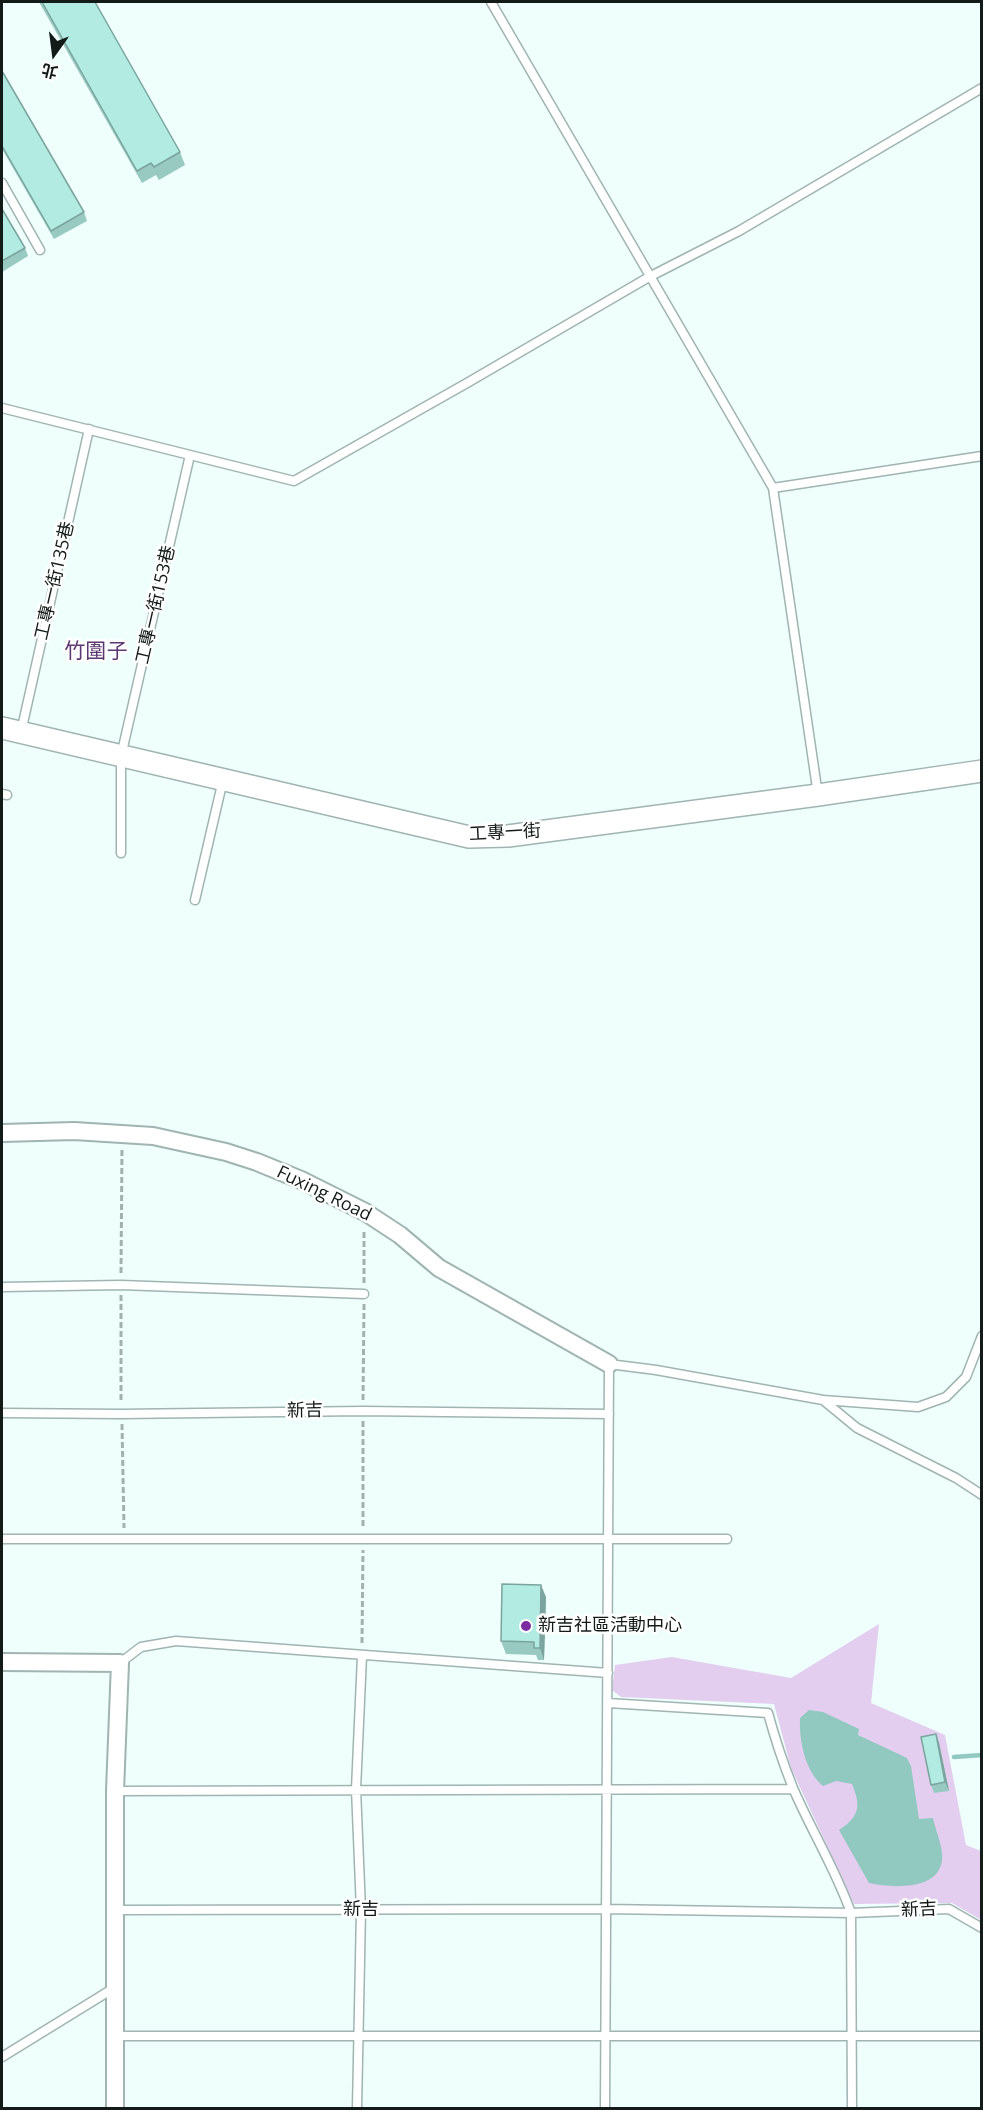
<!DOCTYPE html>
<meta charset="utf-8">
<style>
body{margin:0}
#map{position:relative;width:983px;height:2110px;overflow:hidden;background:#eefffc;font-family:"Open Sans","Noto Sans TC",sans-serif}
canvas{display:block}
.frame{position:absolute;inset:0;border:3px solid #131b19;pointer-events:none}
.north{position:absolute;left:24px;top:24px;width:60px;height:60px;-webkit-text-stroke:4px #fff;paint-order:stroke;rotate:194deg;font-size:16px;font-weight:700;line-height:24px;text-align:center;color:#131b19}
.north::after{content:'';display:block;margin:auto;width:21px;height:27px;background:#131b19;clip-path:polygon(50% 0,100% 100%,50% 72%,0 100%)}
</style>
<div id="map">
<canvas width="983" height="2110"></canvas>
<div class="frame"></div>
<div class="north">北</div>
</div>
<script>
const ctx = document.querySelector('canvas').getContext('2d');
ctx.lineJoin = 'round';
function fill(path, color) {
  ctx.fillStyle = color;
  ctx.fill(path, 'evenodd');
}
function strokePath(path, color, width, dash) {
  ctx.strokeStyle = color;
  ctx.lineWidth = width;
  ctx.lineCap = dash ? 'butt' : 'round';
  ctx.setLineDash(dash || []);
  ctx.stroke(path);
}
function drawText(font, color, halo, rows, align = 'center') {
  ctx.font = font + ' "Open Sans","Noto Sans TC",sans-serif';
  ctx.lineWidth = 5;
  ctx.setLineDash([]);
  ctx.textBaseline = 'middle';
  ctx.strokeStyle = halo;
  ctx.fillStyle = color;
  for (const [text, x, y, turn = 0] of rows) {
    ctx.save();
    ctx.translate(x, y);
    ctx.rotate((+turn || 0) * Math.PI / 180);
    ctx.textAlign = isNaN(turn) ? turn : align;
    if (halo) ctx.strokeText(text, 0, 0);
    ctx.fillText(text, 0, 0);
    ctx.restore();
  }
}
fill(new Path2D(`
 M879 1624 871 1703 945 1735 966 1845 981 1851V1920L952 1903 854 1904 791 1768 774 1704 621 1697 612 1690 615 1665 672 1657 791 1678Z`), '#e3cef0');
fill(new Path2D(`
 M809 1710 823 1712 859 1729 858 1735 907 1758 911 1766 919 1819 933 1818C935 1828 944 1850 942 1860 939 1891 891 1888 869 1883L839 1830C860 1816 861 1806 852 1784L836 1781 823 1786C805 1771 799 1741 800 1718Z`), '#91c9c1');
strokePath(new Path2D(`
 M954 1757 982 1755`), '#91c9c1', 4.5);
const service = new Path2D(`
 M491 2 773 488 818 795
 M2 183 40 250
 M2 408 294 481 467 383 649 277 739 231 982 88
 M773 488 982 456
 M21 732 89 429
 M2 794 7 795
 M121 853V756L190 455
 M195 900 223 780
 M2 1287 121 1285 364 1294
 M823 1400 918 1407 946 1397 966 1377 982 1336
 M2 1413 121 1414 363 1411 609 1414
 M2 1539H727
 M120 1663 141 1647 176 1641 608 1673
 M608 1703 768 1713C775 1739 783 1763 793 1788 811 1830 836 1870 851 1913L852 2108
 M115 1791 793 1789
 M115 1910 607 1909 851 1913 949 1909 982 1928
 M117 2036H982
 M2 2057 114 1988
 M357 2108 361 1910 356 1789 362 1656
 M605 2108 609 1364 656 1370 823 1400 857 1428 956 1478 982 1495`);
const minor = new Path2D(`
 M2 1133 74 1131 153 1136 226 1152 257 1162 301 1180 365 1212 400 1235 439 1268 609 1364
 M2 1662 120 1663 115 1791V2108`);
const tertiary = new Path2D(`
 M2 728 469 837 508 836 818 795 982 771`);
strokePath(service, '#a0b4b1', 11);
strokePath(minor, '#a0b4b1', 20);
strokePath(tertiary, '#a0b4b1', 24);
strokePath(new Path2D(`
 M121 1273 122 1148
 M364 1283V1229
 M121 1295V1402
 M363 1400 364 1304
 M363 1421V1529
 M122 1424 124 1528
 M362 1643 363 1550`), '#a3b1ae', 3, [6, 3]);
strokePath(service, '#fff', 8);
strokePath(minor, '#fff', 16);
strokePath(tertiary, '#fff', 21);
fill(new Path2D(`
 M39 2H95L180 152 185 165 159 180 156 175 142 183Z
 M2 71 84 212 87 221 54 239 2 149Z
 M2 209 25 248 28 256 2 272Z
 M546 1597 544 1660H538L536 1655 506 1654 501 1641Z
 M936 1734 939 1743 949 1791 934 1793 931 1785Z`), '#98cac2');
fill(new Path2D(`
 M541 1585 546 1597 544 1660 540 1648Z
 M936 1734 939 1743 949 1791 945 1782Z`), '#7ca49e');
const building = new Path2D(`
 M42 2H95L180 152 154 167 151 163 137 171Z
 M2 71 84 212 51 231 2 146Z
 M2 209 25 248 2 261Z
 M502 1584 541 1585 540 1648H534V1642L501 1641Z
 M936 1734 945 1782 931 1785 921 1737Z`);
fill(building, '#b1ebe2');
strokePath(building, '#7ca49e', 1.5);
for (const [x, y, r, color] of [
 [526,1626,6,"#7b2ea0"]
]) {
  const dot = new Path2D();
  dot.arc(x, y, r, 0, 2 * Math.PI);
  ctx.fillStyle = color;
  ctx.fill(dot);
  strokePath(dot, '#fff', 2);
}
drawText('18px', '#131b19', '#fff', [
 ["工專一街135巷",55,581,-77],
 ["工專一街153巷",156,605,-77],
 ["工專一街",505,833,-3],
 ["Fuxing Road",324,1194,26],
 ["新吉",305,1411,-1],
 ["新吉",361,1910],
 ["新吉",919,1910,-3]
]);
drawText('18px', '#131b19', '#fff', [
 ["新吉社區活動中心",538,1626]
], 'left');
drawText('21px', '#5c3871', '#fff', [
 ["竹圍子",96,652]
]);
</script>
